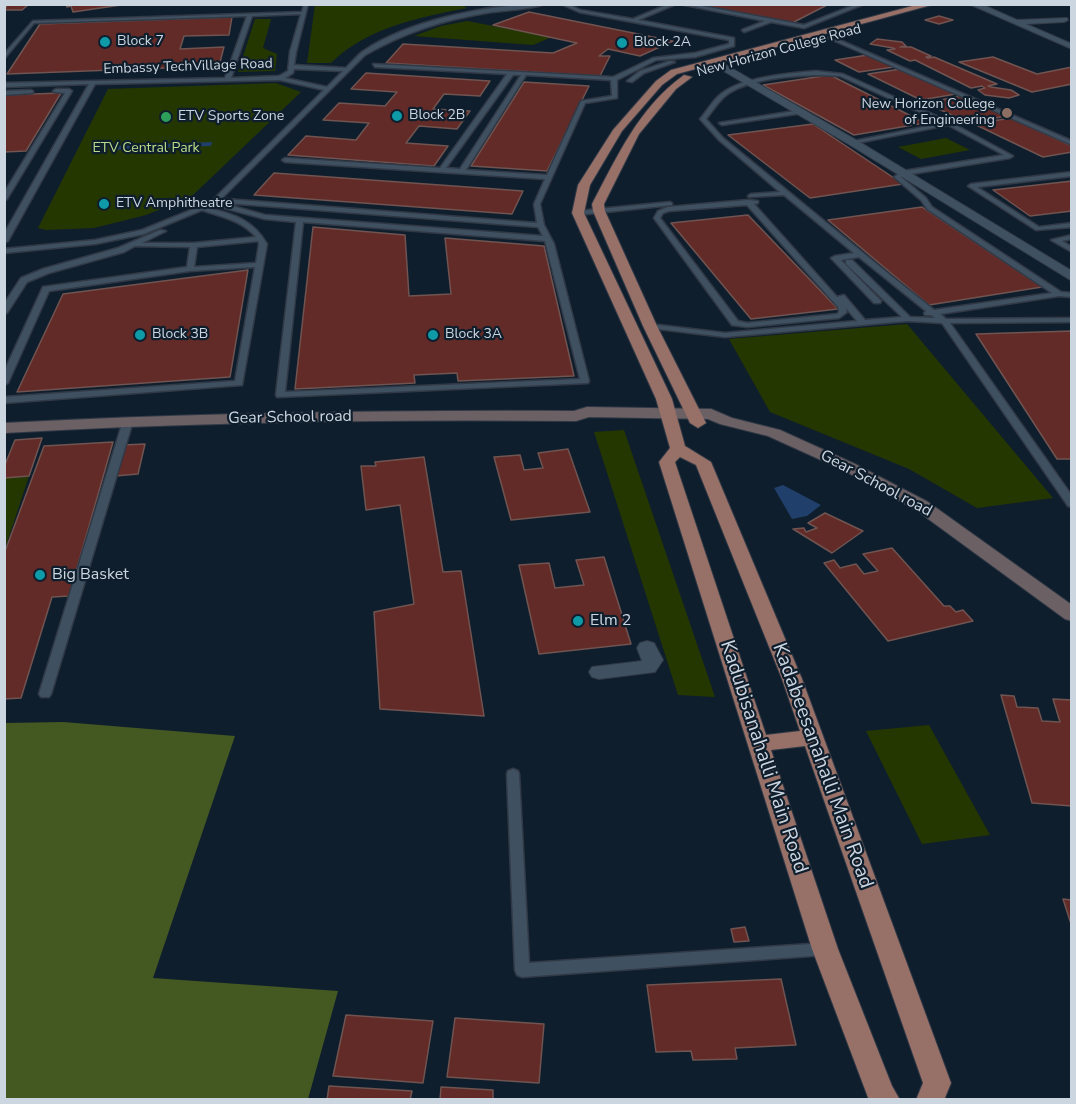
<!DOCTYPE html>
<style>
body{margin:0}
#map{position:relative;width:1076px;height:1104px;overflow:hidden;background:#0f1e2d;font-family:"Nunito Sans",sans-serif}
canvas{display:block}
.frame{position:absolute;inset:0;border:6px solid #ccd6e0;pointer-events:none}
</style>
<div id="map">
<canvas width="1076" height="1104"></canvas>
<div class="frame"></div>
</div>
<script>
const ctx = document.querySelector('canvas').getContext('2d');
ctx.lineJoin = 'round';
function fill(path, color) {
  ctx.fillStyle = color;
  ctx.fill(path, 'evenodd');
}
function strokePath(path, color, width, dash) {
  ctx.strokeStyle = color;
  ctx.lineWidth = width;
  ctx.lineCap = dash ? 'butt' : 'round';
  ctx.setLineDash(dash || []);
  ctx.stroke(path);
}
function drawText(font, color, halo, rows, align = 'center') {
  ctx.font = font + ' "Nunito Sans",sans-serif';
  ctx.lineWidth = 4.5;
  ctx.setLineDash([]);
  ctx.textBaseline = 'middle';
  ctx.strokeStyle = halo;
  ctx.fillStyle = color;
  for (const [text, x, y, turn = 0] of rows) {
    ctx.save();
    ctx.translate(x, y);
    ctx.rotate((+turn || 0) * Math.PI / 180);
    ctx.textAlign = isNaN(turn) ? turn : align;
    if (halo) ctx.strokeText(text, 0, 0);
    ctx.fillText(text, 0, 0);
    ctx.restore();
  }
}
fill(new Path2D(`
 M462 5 467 8C420 17 366 28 331 63H307L315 5Z
 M255 19H271L263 48 277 54 275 71 238 72Z
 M467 21 552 37 533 45 414 36 441 26Z
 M276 83 301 92 191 197 146 215 94 228 46 230 38 228 108 89Z
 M946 138 970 150 921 159 898 147Z
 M907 324 1053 498 977 508 909 469 770 412 729 339Z
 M624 430 715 697 678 695 594 432Z
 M29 476 5 549V478Z
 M929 725 990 835 922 844 866 731Z`), '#253700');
fill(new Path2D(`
 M63 722 235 736 153 978 338 991 308 1099H5V723Z`), '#445822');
fill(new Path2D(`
 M212 142 211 146 109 150 111 146Z
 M783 485 821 505 807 516 792 519 774 488Z`), '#203f6a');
const building = new Path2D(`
 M66 4H128L73 12 71 6 67 7Z
 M693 4H829L792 23Z
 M7 5H28L22 10H4Z
 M529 12 673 41 640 56 608 49 599 56H610L600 76 386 63 403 44 553 53 577 43 493 25Z
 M939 16 953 20 939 24 925 20Z
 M232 17 229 35 184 36 180 49 224 47 219 66 7 74 40 24Z
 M877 39 902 42 906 46 900 47H911L931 56 926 57 928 58 934 57 997 84 988 86 991 87 1011 90 1019 95 1009 98 985 95 978 90 985 88 982 86 971 88 915 60 910 61 887 50 895 49 893 48 870 44Z
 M868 55 894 67 859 72 835 60Z
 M993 57 1037 74 1072 67V84L1032 92 959 62Z
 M901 69 956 94 921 100 868 74Z
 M366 73 490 81 480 96 444 94 433 109 470 111 457 129 419 126 406 143 448 146 434 166 288 155 306 136 356 140 369 123 323 120 339 103 385 106 397 92 351 89Z
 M830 75 925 123 854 135 763 85Z
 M524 82 589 86 547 171 471 166Z
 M61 93 26 151 4 152V95Z
 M961 96 1006 116 970 123 925 103Z
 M1011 118 1072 146V152L1043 157 974 124Z
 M813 124 903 184 810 198 728 135Z
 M274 173 523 191 512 214 254 195Z
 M1072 181V211L1030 216 993 190Z
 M922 207 1042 287 929 305 828 220Z
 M748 215 838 309 751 319 671 223Z
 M313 227 405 235 409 296 451 294 445 238 544 246 574 376 458 381 457 373 414 375 415 383 295 389Z
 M248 270 230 377 17 392 63 294Z
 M1072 331V459H1057L976 334Z
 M42 438 29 476 4 478V467L15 440Z
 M113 442 69 596 52 597 21 698 4 699V554L44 446Z
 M145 444 138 474 115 476 123 445Z
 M568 449 590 512 511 520 494 457 520 455 524 470 543 468 538 453Z
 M424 457 443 572 461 571 484 716 380 709 374 612 414 604 400 505 366 510 361 466H376L375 462Z
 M825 513 863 531 832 553 793 529 804 528 806 532 817 528 808 523Z
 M892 548 944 606H950L956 612 963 610 973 621 888 641 824 563 834 560 840 568 856 564 864 574 878 571 863 554Z
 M604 557 631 644 539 654 519 565 549 563 555 588 584 585 576 560Z
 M1001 695 1014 696 1017 707 1038 708 1042 721 1060 722 1053 699 1072 700V806L1032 803Z
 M1063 899 1072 900V927Z
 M745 927 749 941 734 942 731 929Z
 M781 979 796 1045 735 1048 737 1059 693 1060 691 1051 656 1052 647 985Z
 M346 1015 433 1021 423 1083 333 1076Z
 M455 1018 544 1024 539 1083 447 1077Z
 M329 1086 412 1091 410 1100H327Z
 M441 1087 493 1090V1100H440Z`);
fill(building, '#632b27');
strokePath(building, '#6f5451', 1.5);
const lane = new Path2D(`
 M304 4H308L296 52 294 65 346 68C351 63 356 57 362 52 408 20 490 4 545 4 526 10 505 10 486 13 442 20 403 33 365 55L218 202 265 215 543 236 538 227 226 203 223 201 226 199 537 223 534 204 545 179 285 162 282 160 285 158 440 168 507 74 375 67 373 64 613 77 653 58 695 53 729 44V40L579 12 561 4H568L580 10 633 19 669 4H676L638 20 734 38V46L695 57 656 60 617 80V98L585 103 540 204 544 225 554 244 589 381 588 383 277 397 276 395 296 222 265 219 213 205 208 208C234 214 253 220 267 244L242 385 4 403V397L235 381 255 267 190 271 49 291 8 383 4 385V372L43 287 187 267 190 247 135 246 124 252 49 273 27 282 7 313H4V304L21 278 43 269 118 248 160 230 166 231 142 243H194L256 237C241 220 222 217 202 210L144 234 95 244 4 253V249L95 240 142 230 206 204 214 199 324 90 280 80 95 84 8 241 4 243V234L89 84 4 87V83L225 78 247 16 34 23 4 59V54L33 21 302 12ZM301 14 290 52 288 71 279 76 231 78 252 16ZM294 69 343 71 327 87 285 78 293 73ZM513 75H521L460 169 446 168ZM526 75 611 80 612 96 581 101 547 175 466 170ZM303 222 545 241 580 379 285 392ZM258 241 259 244 256 263 194 267 197 247Z
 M680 4H692L804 25 857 4H864L804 28 771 22 744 32 742 30 765 21Z
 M830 36 1072 141V145L828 38Z
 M670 61 675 62 644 73 632 82 627 81 640 71Z
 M816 71 843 74 950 122 1013 156 1010 158 905 175 901 177 926 198 932 207 1061 292 1072 293V297L1059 296 940 314 946 319 1072 318V322L950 323 1072 496V507L1068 506 942 323 908 321 725 337 650 328 646 326 650 324 725 333 857 321 846 308 847 312 839 318 747 327 732 325 654 218 658 211 668 207 748 200 758 201V203L754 204 837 297 844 295 865 320 902 317 846 264V260H852L910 317 935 318 931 315H925L924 313 926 311 859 257 841 260 881 301 880 303H874L831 258 835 256 854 253 784 195 749 197 748 196 751 194 780 192 719 140 700 119C707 111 713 100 721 94 741 77 791 73 816 71ZM816 75 840 76 943 123 854 141 851 143 852 144 948 125 1004 155 903 171 894 177 921 200 927 209 1052 293 934 310 890 275 723 138 706 119C712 112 717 103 724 97 744 79 790 76 816 75ZM747 205 838 307 839 312 837 314 747 323 738 321 660 218 663 213 669 211Z
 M56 89H69L72 91 7 199 4 201V193L65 93 54 92 53 91Z
 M31 90 33 91V93L4 95V91Z
 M801 110 803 111V113L722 125 719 123Z
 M1072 172V176L977 187 1039 227 1072 223V227L1036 230 968 186 971 184Z
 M670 202 672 203V205L578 215 575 213 578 211Z
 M1072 235V239L1062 241 1072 247V252L1051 240Z
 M128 418 133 421 51 694 49 697H41L39 694 123 421Z
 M513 769 518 771 519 774 529 963 825 943 830 944 832 949 830 954 825 955 522 977 517 975 515 970 507 774 508 771Z`);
const street = new Path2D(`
 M969 4H981L1017 20 1067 18 1068 20 1064 22 1026 24 1072 44V49Z
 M720 65H726L858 141 1072 271V281L850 145 720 69Z
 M647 641 654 643 663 660 655 672 599 679 592 677 589 672 592 667 642 661 637 648 640 643Z`);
const secondary = new Path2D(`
 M587 407 711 409 732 418 780 430 855 464 928 502 1072 605V621L1065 619 916 510 843 470 768 436 720 424 708 419 589 417 576 421C386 419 195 422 4 433V423C194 413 384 410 574 411Z`);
const primary = new Path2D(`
 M920 4H935L677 74 662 85 622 131 590 185 584 213 672 399 685 446 711 462 802 679 951 1083 944 1100H916L923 1083 805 746 771 750 838 949 892 1086 900 1100H869L812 949 659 462 670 448 656 399 572 213 578 185 613 130 656 81 671 70ZM680 457 696 465 782 679 800 731 766 735 675 462Z
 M684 75 692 77 676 89 639 134 604 204 605 211 657 326 706 423 698 428 690 423 643 326 593 211 592 204C617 157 639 107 684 75Z`);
strokePath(lane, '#313946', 3);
strokePath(street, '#313946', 2);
strokePath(secondary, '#313946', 2);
strokePath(primary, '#313946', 2);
fill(lane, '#3f5061');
fill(street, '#3f5061');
fill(secondary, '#6b6064');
fill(primary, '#977067');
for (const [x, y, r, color] of [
 [105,42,6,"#0f9aa8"],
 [622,43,6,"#0f9aa8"],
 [1007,113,6,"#8d6e63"],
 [397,116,6,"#0f9aa8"],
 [166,117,6,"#2e9e5b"],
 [104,204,6,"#0f9aa8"],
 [140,335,6,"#0f9aa8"],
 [433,335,6,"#0f9aa8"],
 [40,575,6,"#0f9aa8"],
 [578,621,6,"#0f9aa8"]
]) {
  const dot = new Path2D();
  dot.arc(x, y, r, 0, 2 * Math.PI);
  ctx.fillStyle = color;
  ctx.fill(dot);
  strokePath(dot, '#0f1e2d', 2);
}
drawText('14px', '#ccd6e0', '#0f1e2d', [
 ["Block 7",117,42],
 ["Block 2A",634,43],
 ["New Horizon College",995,105,"right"],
 ["of Engineering",995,121,"right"],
 ["Block 2B",409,116],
 ["ETV Sports Zone",178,117],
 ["ETV Amphitheatre",116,204],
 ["Block 3B",152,335],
 ["Block 3A",445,335]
], 'left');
drawText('14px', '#ccd6e0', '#0f1e2d', [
 ["New Horizon College Road",779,51,-15],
 ["Embassy TechVillage Road",188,67,-2]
]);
drawText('14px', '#b9db89', '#0f1e2d', [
 ["ETV Central Park",146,149]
]);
drawText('16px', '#ccd6e0', '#0f1e2d', [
 ["Gear School road",290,418,-1],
 ["Gear School road",876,484,28]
]);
drawText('16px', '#ccd6e0', '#0f1e2d', [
 ["Big Basket",52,575],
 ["Elm 2",590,621]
], 'left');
drawText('20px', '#ccd6e0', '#0f1e2d', [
 ["Kadubisanahalli Main Road",763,757,72],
 ["Kadabeesanahalli Main Road",822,766,70]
]);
</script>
